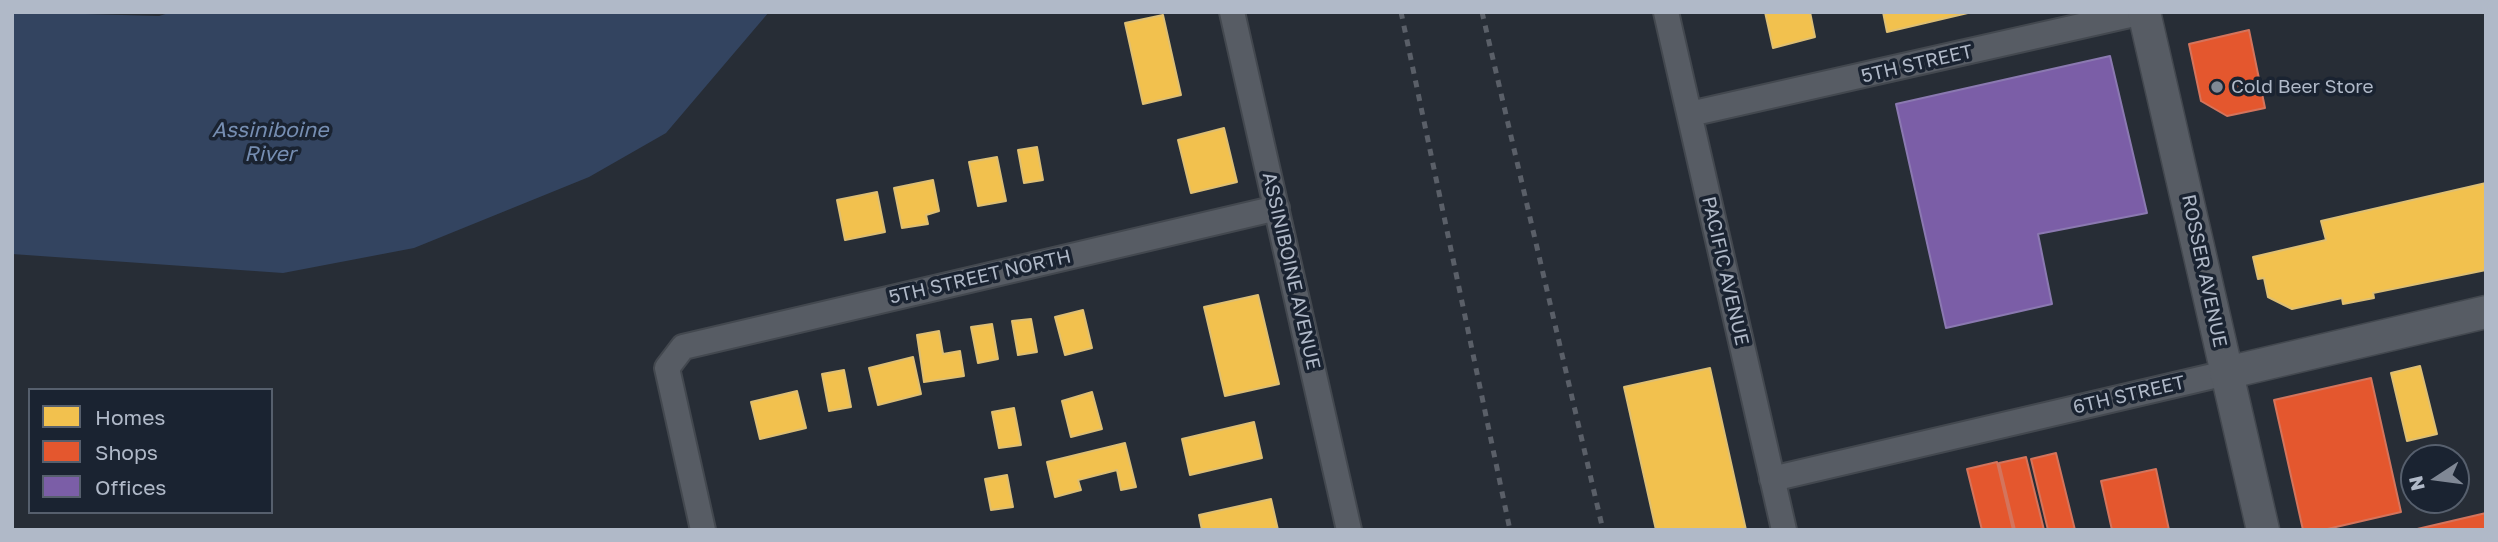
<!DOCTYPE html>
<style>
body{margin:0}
#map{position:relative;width:2498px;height:542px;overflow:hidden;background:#272d36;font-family:"Golos Text",sans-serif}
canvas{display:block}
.frame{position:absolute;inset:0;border:14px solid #b0b9c8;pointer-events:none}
.legend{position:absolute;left:28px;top:388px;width:245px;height:126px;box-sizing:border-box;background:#1a2331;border:2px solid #565f6d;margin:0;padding:9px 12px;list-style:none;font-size:21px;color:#b0b9c8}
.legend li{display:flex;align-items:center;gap:14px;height:35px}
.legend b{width:35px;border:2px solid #565f6d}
.north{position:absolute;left:2400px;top:444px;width:70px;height:70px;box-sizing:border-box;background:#1a2331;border:2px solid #565f6d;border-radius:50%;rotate:257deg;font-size:19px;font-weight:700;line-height:28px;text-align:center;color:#b0b9c8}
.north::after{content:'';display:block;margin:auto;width:24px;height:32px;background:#808895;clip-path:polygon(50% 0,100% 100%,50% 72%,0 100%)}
</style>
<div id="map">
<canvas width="2498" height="542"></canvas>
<div class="frame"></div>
<ul class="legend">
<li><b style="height:19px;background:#f2c14e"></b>Homes</li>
<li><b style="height:19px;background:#e4572e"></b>Shops</li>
<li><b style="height:19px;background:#7b5ea7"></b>Offices</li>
</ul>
<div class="north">N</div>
</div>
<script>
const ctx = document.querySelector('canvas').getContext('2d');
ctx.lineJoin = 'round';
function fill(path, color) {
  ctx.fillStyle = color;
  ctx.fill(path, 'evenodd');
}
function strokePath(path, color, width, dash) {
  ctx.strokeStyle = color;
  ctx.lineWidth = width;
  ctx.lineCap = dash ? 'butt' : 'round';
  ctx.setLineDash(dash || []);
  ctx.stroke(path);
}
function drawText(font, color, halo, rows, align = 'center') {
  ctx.font = font + ' "Golos Text",sans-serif';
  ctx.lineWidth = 7;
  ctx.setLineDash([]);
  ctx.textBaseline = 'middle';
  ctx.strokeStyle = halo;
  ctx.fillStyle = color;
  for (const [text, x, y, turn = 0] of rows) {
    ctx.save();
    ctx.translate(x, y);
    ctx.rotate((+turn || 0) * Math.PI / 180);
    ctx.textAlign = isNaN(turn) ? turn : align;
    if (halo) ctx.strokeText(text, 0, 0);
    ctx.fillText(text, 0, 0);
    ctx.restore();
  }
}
fill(new Path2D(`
 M12 12 159 16 172 12H769L666 133 589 177 414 248 283 273 12 254Z`), '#334460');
const homes = new Path2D(`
 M1765 12H1810L1815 37 1773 48Z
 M1883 12H1972L1887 32Z
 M1163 15 1181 95 1143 104 1125 23Z
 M1224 128 1237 182 1191 193 1178 140Z
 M1037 147 1043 180 1024 183 1018 150Z
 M997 157 1006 201 978 206 969 162Z
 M933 180 939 211 926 215 928 224 902 228 894 188Z
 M2486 183V270L2373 293 2374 298 2343 304 2342 298 2292 309 2268 297 2264 278 2258 279 2253 257 2326 240 2321 221Z
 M877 192 885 232 845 240 837 200Z
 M1258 295 1279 384 1225 396 1204 307Z
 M1083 310 1092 348 1065 355 1055 317Z
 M1031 319 1037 352 1018 355 1012 321Z
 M992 324 998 359 978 363 971 327Z
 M939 331 943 354 960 351 964 376 924 382 917 335Z
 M913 357 921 394 878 405 869 368Z
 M2420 366 2437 434 2407 441 2391 373Z
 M1710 368 1746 530H1656L1624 387Z
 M844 370 851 407 829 411 822 374Z
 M797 391 806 428 760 439 751 402Z
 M1092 392 1102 429 1071 437 1062 401Z
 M1014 408 1021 445 999 448 992 412Z
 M1254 422 1262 458 1190 475 1182 439Z
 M1125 443 1136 487 1121 490 1117 470 1078 480 1081 490 1055 497 1047 462Z
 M1007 475 1013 507 991 510 985 479Z
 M1271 499 1278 530H1202L1199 515Z`);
fill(homes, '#f2c14e');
strokePath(homes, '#debf73', 2);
const shops = new Path2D(`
 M2249 30 2265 108 2227 116 2201 101 2189 44Z
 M2371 378 2401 512 2323 530H2303L2274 400Z
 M2056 453 2075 530H2048L2031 459Z
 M2026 457 2044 530H2015L1999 463Z
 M1997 462 2013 530H1982L1967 469Z
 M2156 469 2169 530H2112L2101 481Z
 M2486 513V530H2413Z`);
fill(shops, '#e4572e');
strokePath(shops, '#d4745c', 2);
const offices = new Path2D(`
 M2110 56 2147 213 2038 234 2052 304 1946 328 1896 104Z`);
fill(offices, '#7b5ea7');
strokePath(offices, '#8b79b1', 2);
const minor = new Path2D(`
 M1232 12 1349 530
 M1666 12 1784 530
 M1690 114 2143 12
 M1772 479 2226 373
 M703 530 667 368 683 347 1277 208`);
const tertiary = new Path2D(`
 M2144 12 2263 530
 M2226 373 2486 312`);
strokePath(minor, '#43484f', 28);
strokePath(tertiary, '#43484f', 35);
strokePath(minor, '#575c64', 24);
strokePath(tertiary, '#575c64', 32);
strokePath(new Path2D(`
 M1401 12 1510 530
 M1482 12 1603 530`), '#5a5f68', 5, [7, 7]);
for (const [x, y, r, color] of [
 [2217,87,7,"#808895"]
]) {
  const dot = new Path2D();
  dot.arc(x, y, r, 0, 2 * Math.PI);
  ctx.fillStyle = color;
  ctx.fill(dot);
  strokePath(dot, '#1a2331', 2.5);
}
drawText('19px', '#b0b9c8', '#1a2331', [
 ["5TH STREET",1917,64,-13],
 ["ASSINIBOINE AVENUE",1291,271,77],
 ["PACIFIC AVENUE",1725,271,77],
 ["ROSSER AVENUE",2204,271,78],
 ["5TH STREET NORTH",980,277,-13],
 ["6TH STREET",2129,395,-13]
]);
drawText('19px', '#b0b9c8', '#1a2331', [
 ["Cold Beer Store",2231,87]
], 'left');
drawText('italic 21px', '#768eb2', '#1a2331', [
 ["Assiniboine",270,130],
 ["River",270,154]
]);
</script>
